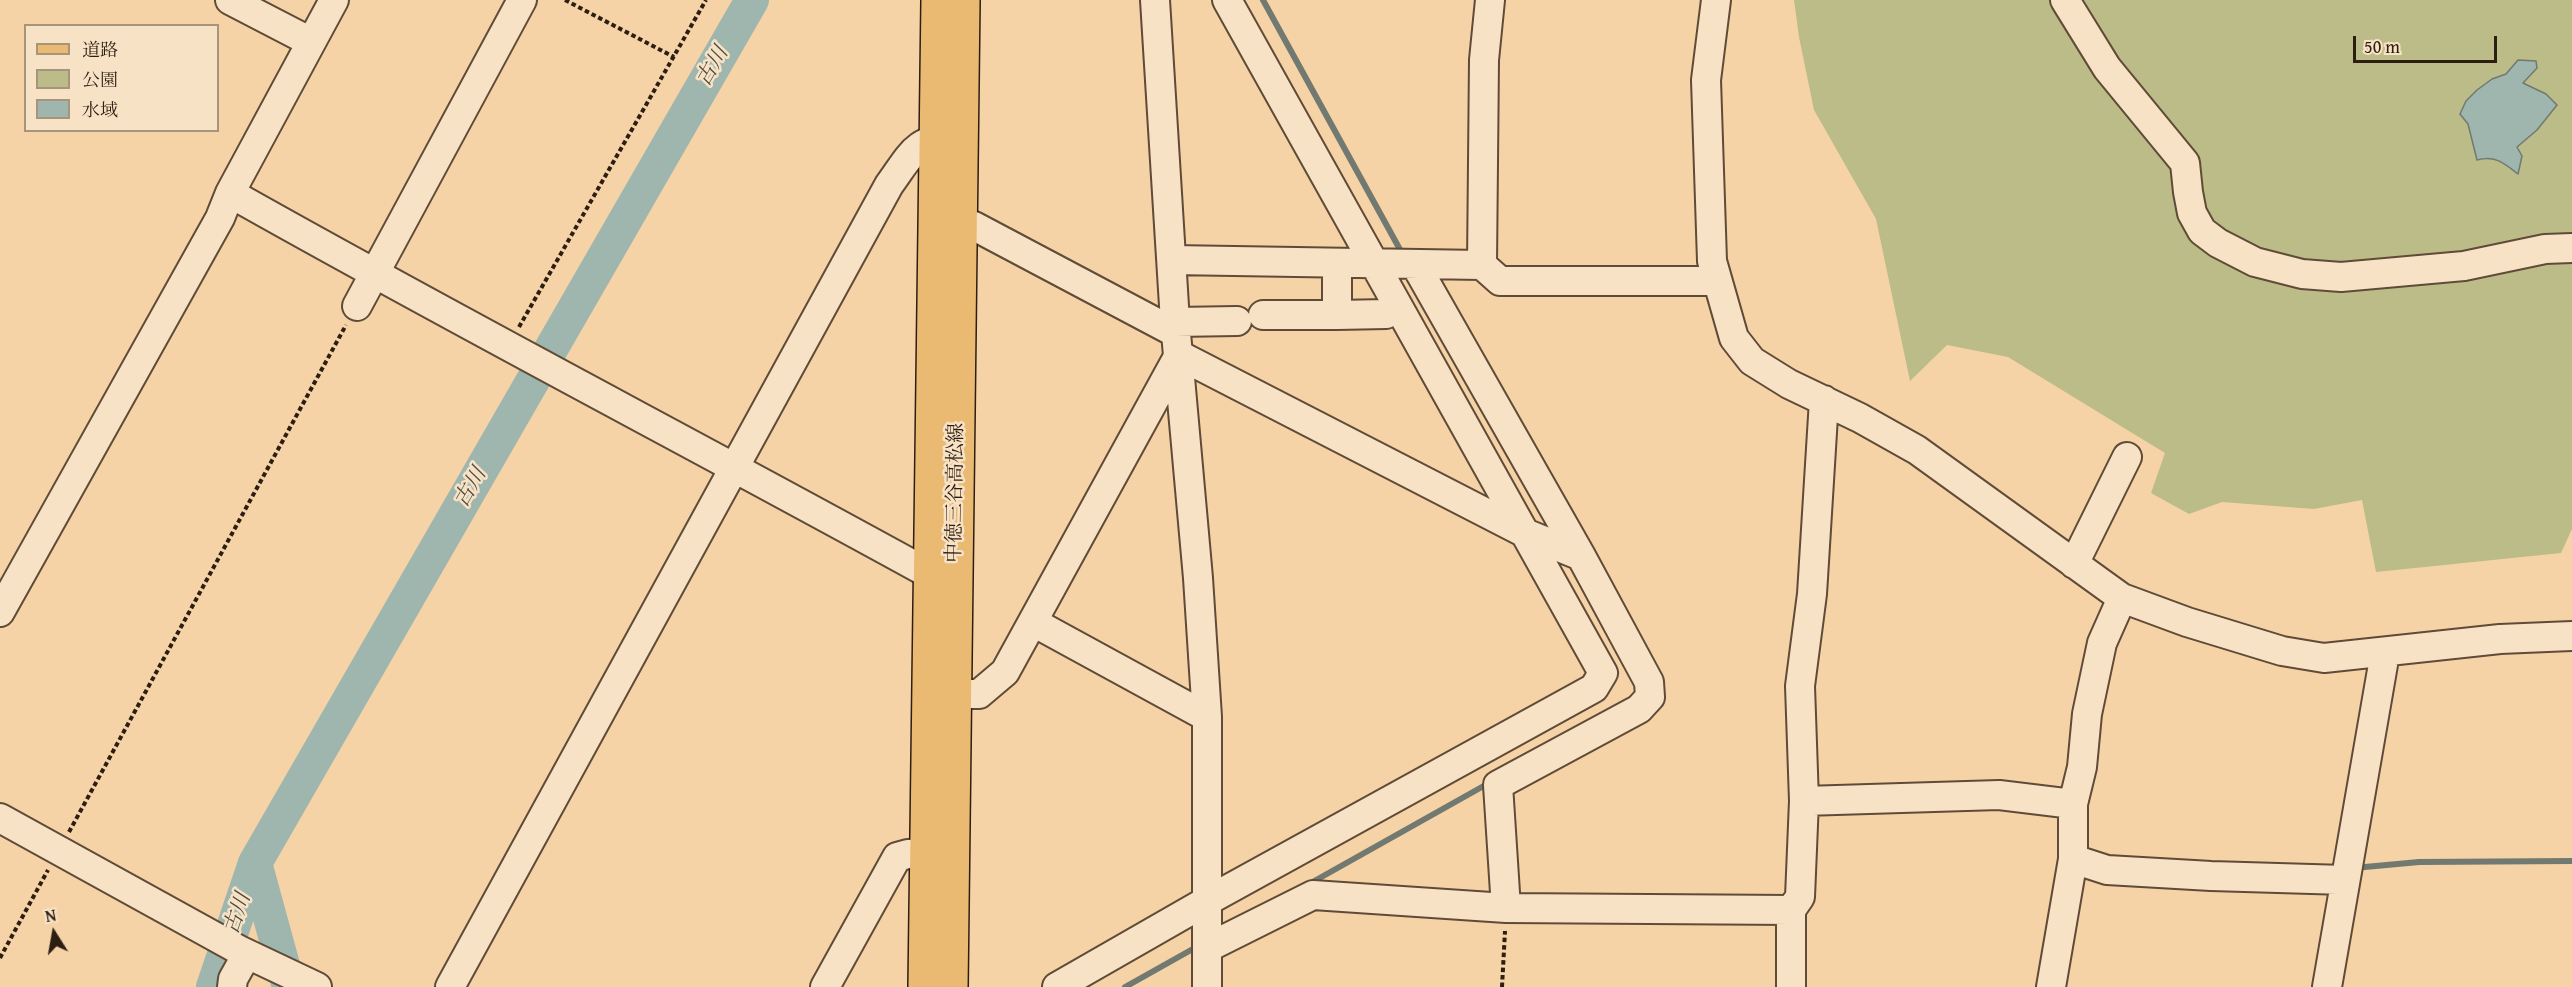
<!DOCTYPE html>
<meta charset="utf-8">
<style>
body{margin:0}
#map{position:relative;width:2572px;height:987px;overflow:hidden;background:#f5d3a6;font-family:"Gentium Book Plus","Noto Serif JP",serif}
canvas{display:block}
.legend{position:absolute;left:24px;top:24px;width:195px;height:108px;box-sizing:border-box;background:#f8e2c5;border:2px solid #a7947d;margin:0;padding:8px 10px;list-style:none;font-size:18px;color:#2d1e12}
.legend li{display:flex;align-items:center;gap:12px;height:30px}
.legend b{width:30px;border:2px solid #a7947d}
.north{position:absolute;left:24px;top:903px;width:60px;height:60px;-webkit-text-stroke:4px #f8e2c5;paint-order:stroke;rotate:349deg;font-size:16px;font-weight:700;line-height:24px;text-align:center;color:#2d1e12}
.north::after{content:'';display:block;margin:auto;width:21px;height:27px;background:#2d1e12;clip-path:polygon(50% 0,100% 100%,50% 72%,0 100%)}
.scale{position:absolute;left:2353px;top:36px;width:144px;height:27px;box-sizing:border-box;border:3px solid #2d1e12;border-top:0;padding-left:8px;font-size:18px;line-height:21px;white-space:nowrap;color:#2d1e12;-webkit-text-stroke:4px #f8e2c5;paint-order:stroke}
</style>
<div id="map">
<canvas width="2572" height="987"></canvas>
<ul class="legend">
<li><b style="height:8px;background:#eaba73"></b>道路</li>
<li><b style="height:16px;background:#bbbc87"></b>公園</li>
<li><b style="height:16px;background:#9eb6ae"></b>水域</li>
</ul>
<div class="north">N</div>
<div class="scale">50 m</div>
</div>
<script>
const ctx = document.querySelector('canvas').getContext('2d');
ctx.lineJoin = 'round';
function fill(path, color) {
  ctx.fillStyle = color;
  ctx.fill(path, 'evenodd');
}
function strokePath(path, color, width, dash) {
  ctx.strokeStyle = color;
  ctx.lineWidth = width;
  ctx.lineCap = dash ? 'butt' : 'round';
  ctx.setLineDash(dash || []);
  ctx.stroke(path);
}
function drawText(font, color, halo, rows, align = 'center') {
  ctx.font = font + ' "Gentium Book Plus","Noto Serif JP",serif';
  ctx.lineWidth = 5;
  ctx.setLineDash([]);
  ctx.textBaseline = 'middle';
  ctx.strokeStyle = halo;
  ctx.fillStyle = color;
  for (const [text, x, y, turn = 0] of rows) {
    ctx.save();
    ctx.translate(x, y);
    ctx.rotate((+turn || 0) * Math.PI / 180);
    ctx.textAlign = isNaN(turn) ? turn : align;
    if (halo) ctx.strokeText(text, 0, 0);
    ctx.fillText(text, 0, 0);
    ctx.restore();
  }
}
fill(new Path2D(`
 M1794 0H2572V529L2561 553 2376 572 2362 500 2314 509 2222 502 2189 514 2151 493 2165 453 2008 357 1947 345 1910 381 1876 219 1814 110 1799 37Z`), '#bbbc87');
const water = new Path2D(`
 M2518 60 2536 61 2537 68 2523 83 2546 94 2557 105 2537 130 2517 147 2522 156 2518 174C2504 163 2495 155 2477 160L2468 124 2460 114 2466 101 2477 90 2492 79 2506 74Z`);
fill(water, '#9eb6ae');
strokePath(water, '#717970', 1.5);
strokePath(new Path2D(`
 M1263 0 1403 255
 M2354 868 2419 862 2572 861
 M1309 884 1489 783
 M1125 987 1191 950`), '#717970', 6);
strokePath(new Path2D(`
 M255 863 289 987
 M213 987 255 863 752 0`), '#9eb6ae', 34);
const minor = new Path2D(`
 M230 0 311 42
 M1155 0 1175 322 1198 578 1207 717V987
 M1716 0 1706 80 1712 261 1734 338 1752 361 1789 384 1860 418 1917 450 2122 598 2187 622 2282 651 2324 658 2500 639 2572 636
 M2065 0 2107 68 2185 163 2188 192 2192 213 2202 231 2218 243 2255 262 2302 274 2341 277 2464 266 2545 249 2572 248
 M230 193C467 327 709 452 948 584
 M959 225 974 226 1176 333
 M1172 260 1482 265 1500 281H1717
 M1415 264 1581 556 1649 682 1650 697 1639 709 1498 785 1506 908
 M1482 265 1484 60 1490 0
 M357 306 522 0
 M1263 315H1337V263
 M1337 315 1386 314
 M1175 322 1237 321
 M2074 564 2127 457
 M0 612 220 218 230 193 334 0
 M1033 622 1207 717
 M931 694H979L1005 672 1179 355 1525 533 1581 556
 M1804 801 1999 795 2073 804
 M0 818 241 951 317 987
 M2073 859 2107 870 2211 876 2345 880
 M1207 948 1313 895 1506 908 1791 910
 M232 987 233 979 247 954
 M450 987 889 185C911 155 915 138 956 137
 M825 987 897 857 908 854 948 852
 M1057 987 1207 901 1594 688 1603 673 1227 0
 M1791 987V910L1800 897 1804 801 1800 686 1812 594 1824 400
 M2051 987 2073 859V804L2082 767 2087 714 2102 643 2122 598
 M2327 987 2385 653`);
const major = new Path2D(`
 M925 987 938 0
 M951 987 963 0`);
strokePath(minor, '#5f4b37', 32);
strokePath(major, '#2d1e12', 36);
strokePath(new Path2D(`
 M565 0 674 57
 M519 327 706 0
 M69 832 346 325
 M0 958 48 870
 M1502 987 1505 931`), '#2d1e12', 4, [4.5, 3]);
strokePath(minor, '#f8e2c5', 28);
strokePath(major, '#eaba73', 33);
drawText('20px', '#2d1e12', '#f8e2c5', [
 ["中徳三谷高松線",956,493,-89]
]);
drawText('italic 21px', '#4f4c41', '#f8e2c5', [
 ["古川",713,67,-60],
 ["古川",471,488,-60],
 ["古川",238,914,-71]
]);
</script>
